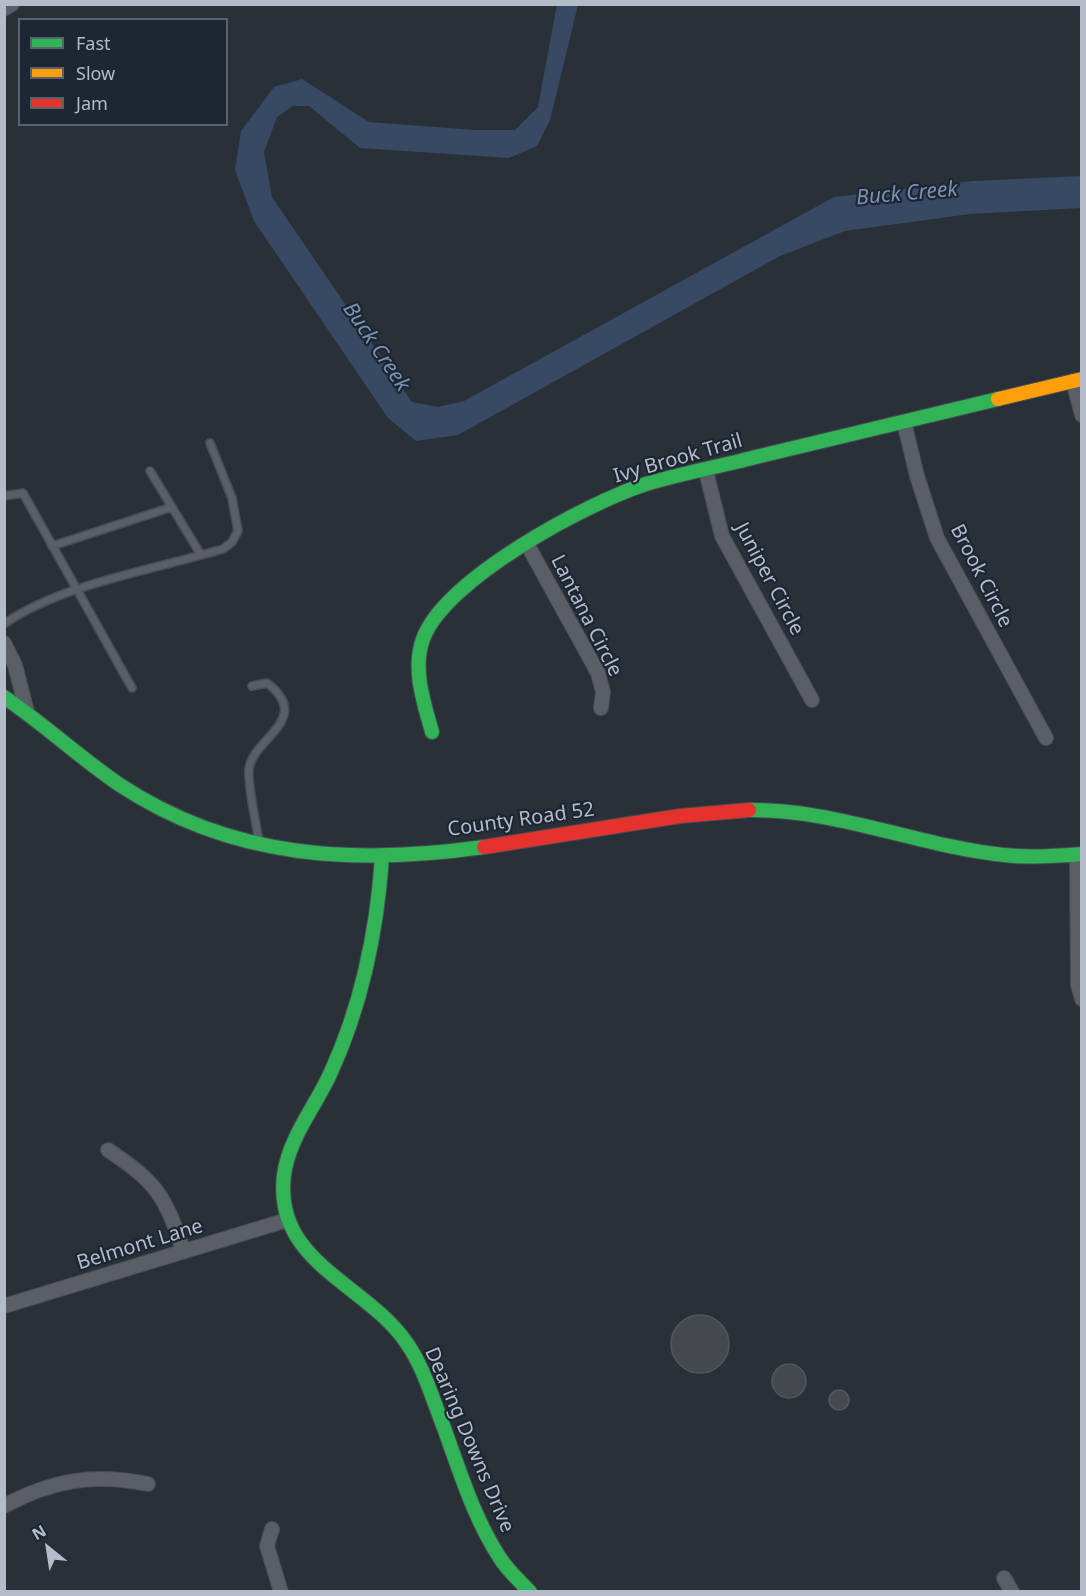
<!DOCTYPE html>
<style>
body{margin:0}
#map{position:relative;width:1086px;height:1596px;overflow:hidden;background:#2a3038;font-family:"Noto Sans",sans-serif}
canvas{display:block}
.frame{position:absolute;inset:0;border:6px solid #b4bcc9;pointer-events:none}
.legend{position:absolute;left:18px;top:18px;width:210px;height:108px;box-sizing:border-box;background:#1d2633;border:2px solid #59626f;margin:0;padding:8px 10px;list-style:none;font-size:18px;color:#b4bcc9}
.legend li{display:flex;align-items:center;gap:12px;height:30px}
.legend b{width:30px;border:2px solid #59626f}
.north{position:absolute;left:18px;top:1518px;width:60px;height:60px;-webkit-text-stroke:4px #1d2633;paint-order:stroke;rotate:330deg;font-size:16px;font-weight:700;line-height:24px;text-align:center;color:#b4bcc9}
.north::after{content:'';display:block;margin:auto;width:21px;height:27px;background:#b4bcc9;clip-path:polygon(50% 0,100% 100%,50% 72%,0 100%)}
</style>
<div id="map">
<canvas width="1086" height="1596"></canvas>
<div class="frame"></div>
<ul class="legend">
<li><b style="height:8px;background:#30b455"></b>Fast</li>
<li><b style="height:8px;background:#ff9f0a"></b>Slow</li>
<li><b style="height:8px;background:#e5322d"></b>Jam</li>
</ul>
<div class="north">N</div>
</div>
<script>
const ctx = document.querySelector('canvas').getContext('2d');
ctx.lineJoin = 'round';
function fill(path, color) {
  ctx.fillStyle = color;
  ctx.fill(path, 'evenodd');
}
function strokePath(path, color, width, dash) {
  ctx.strokeStyle = color;
  ctx.lineWidth = width;
  ctx.lineCap = dash ? 'butt' : 'round';
  ctx.setLineDash(dash || []);
  ctx.stroke(path);
}
function drawText(font, color, halo, rows, align = 'center') {
  ctx.font = font + ' "Noto Sans",sans-serif';
  ctx.lineWidth = 4.5;
  ctx.setLineDash([]);
  ctx.textBaseline = 'middle';
  ctx.strokeStyle = halo;
  ctx.fillStyle = color;
  for (const [text, x, y, turn = 0] of rows) {
    ctx.save();
    ctx.translate(x, y);
    ctx.rotate((+turn || 0) * Math.PI / 180);
    ctx.textAlign = isNaN(turn) ? turn : align;
    if (halo) ctx.strokeText(text, 0, 0);
    ctx.fillText(text, 0, 0);
    ctx.restore();
  }
}
fill(new Path2D(`
 M557 4 578 5 550 120 537 146 509 158 360 148 309 106H293L277 117 264 152 272 197 412 402 438 407 464 401 834 197 973 181 1081 176V208L970 214 845 231 780 256 458 435 416 441 388 418 254 221 235 170 241 131 274 87 302 79 369 122 475 130H515L538 107Z`), '#384963');
const building = new Path2D(`
 M671 1344a29 29 0 1 1 58 0a29 29 0 1 1-58 0Z
 M772 1381a17 17 0 1 1 34 0a17 17 0 1 1-34 0Z
 M829 1400a10 10 0 1 1 20 0a10 10 0 1 1-20 0Z`);
fill(building, '#444950');
strokePath(building, '#52575f', 1.5);
const lane = new Path2D(`
 M150 471 201 555
 M4 496 23 493 132 688
 M52 546 172 507
 M4 624C61 584 156 569 223 549L232 542 238 531 232 498 210 443
 M252 686 267 683C314 719 252 739 249 769 247 784 257 826 259 843`);
const street = new Path2D(`
 M4 9 12 4
 M1073 381 1082 415
 M904 422 917 476 937 538 1046 738
 M706 471 722 536 812 700
 M527 544 598 673 603 692 601 708
 M4 643 15 665 27 712
 M1077 855 1078 985 1082 999
 M108 1150C156 1182 165 1195 183 1250
 M4 1306 287 1220
 M4 1506C52 1480 94 1473 148 1484
 M272 1529 267 1546 281 1592
 M1004 1578 1012 1592`);
const fast = new Path2D(`
 M4 697C44 724 80 758 120 785 232 859 355 865 484 847
 M432 732C424 703 412 669 423 639 445 579 587 503 646 484 683 473 722 466 760 456 839 437 919 418 998 399
 M749 810C837 809 918 846 1004 855 1030 858 1056 856 1082 854
 M382 857C377 931 362 1004 331 1072 316 1106 289 1137 284 1175 273 1262 365 1283 406 1342 421 1363 429 1388 438 1412 457 1461 471 1514 500 1558 508 1571 520 1581 530 1592`);
const slow = new Path2D(`
 M998 399 1082 379`);
const jam = new Path2D(`
 M484 847 680 816 749 810`);
strokePath(lane, '#484c53', 10);
strokePath(street, '#484c53', 16);
strokePath(fast, '#484c53', 16);
strokePath(slow, '#484c53', 16);
strokePath(jam, '#484c53', 16);
strokePath(lane, '#5a5e66', 7);
strokePath(street, '#5a5e66', 14);
strokePath(fast, '#30b455', 14);
strokePath(slow, '#ff9f0a', 14);
strokePath(jam, '#e5322d', 14);
drawText('20px', '#b4bcc9', '#1d2633', [
 ["Ivy Brook Trail",678,459,-16],
 ["Brook Circle",981,576,63],
 ["Juniper Circle",769,579,62],
 ["Lantana Circle",586,616,63],
 ["County Road 52",521,820,-8],
 ["Belmont Lane",140,1245,-17],
 ["Dearing Downs Drive",469,1440,67]
]);
drawText('italic 21px', '#7c92b1', '#1d2633', [
 ["Buck Creek",907,194,-5],
 ["Buck Creek",376,347,56]
]);
</script>
